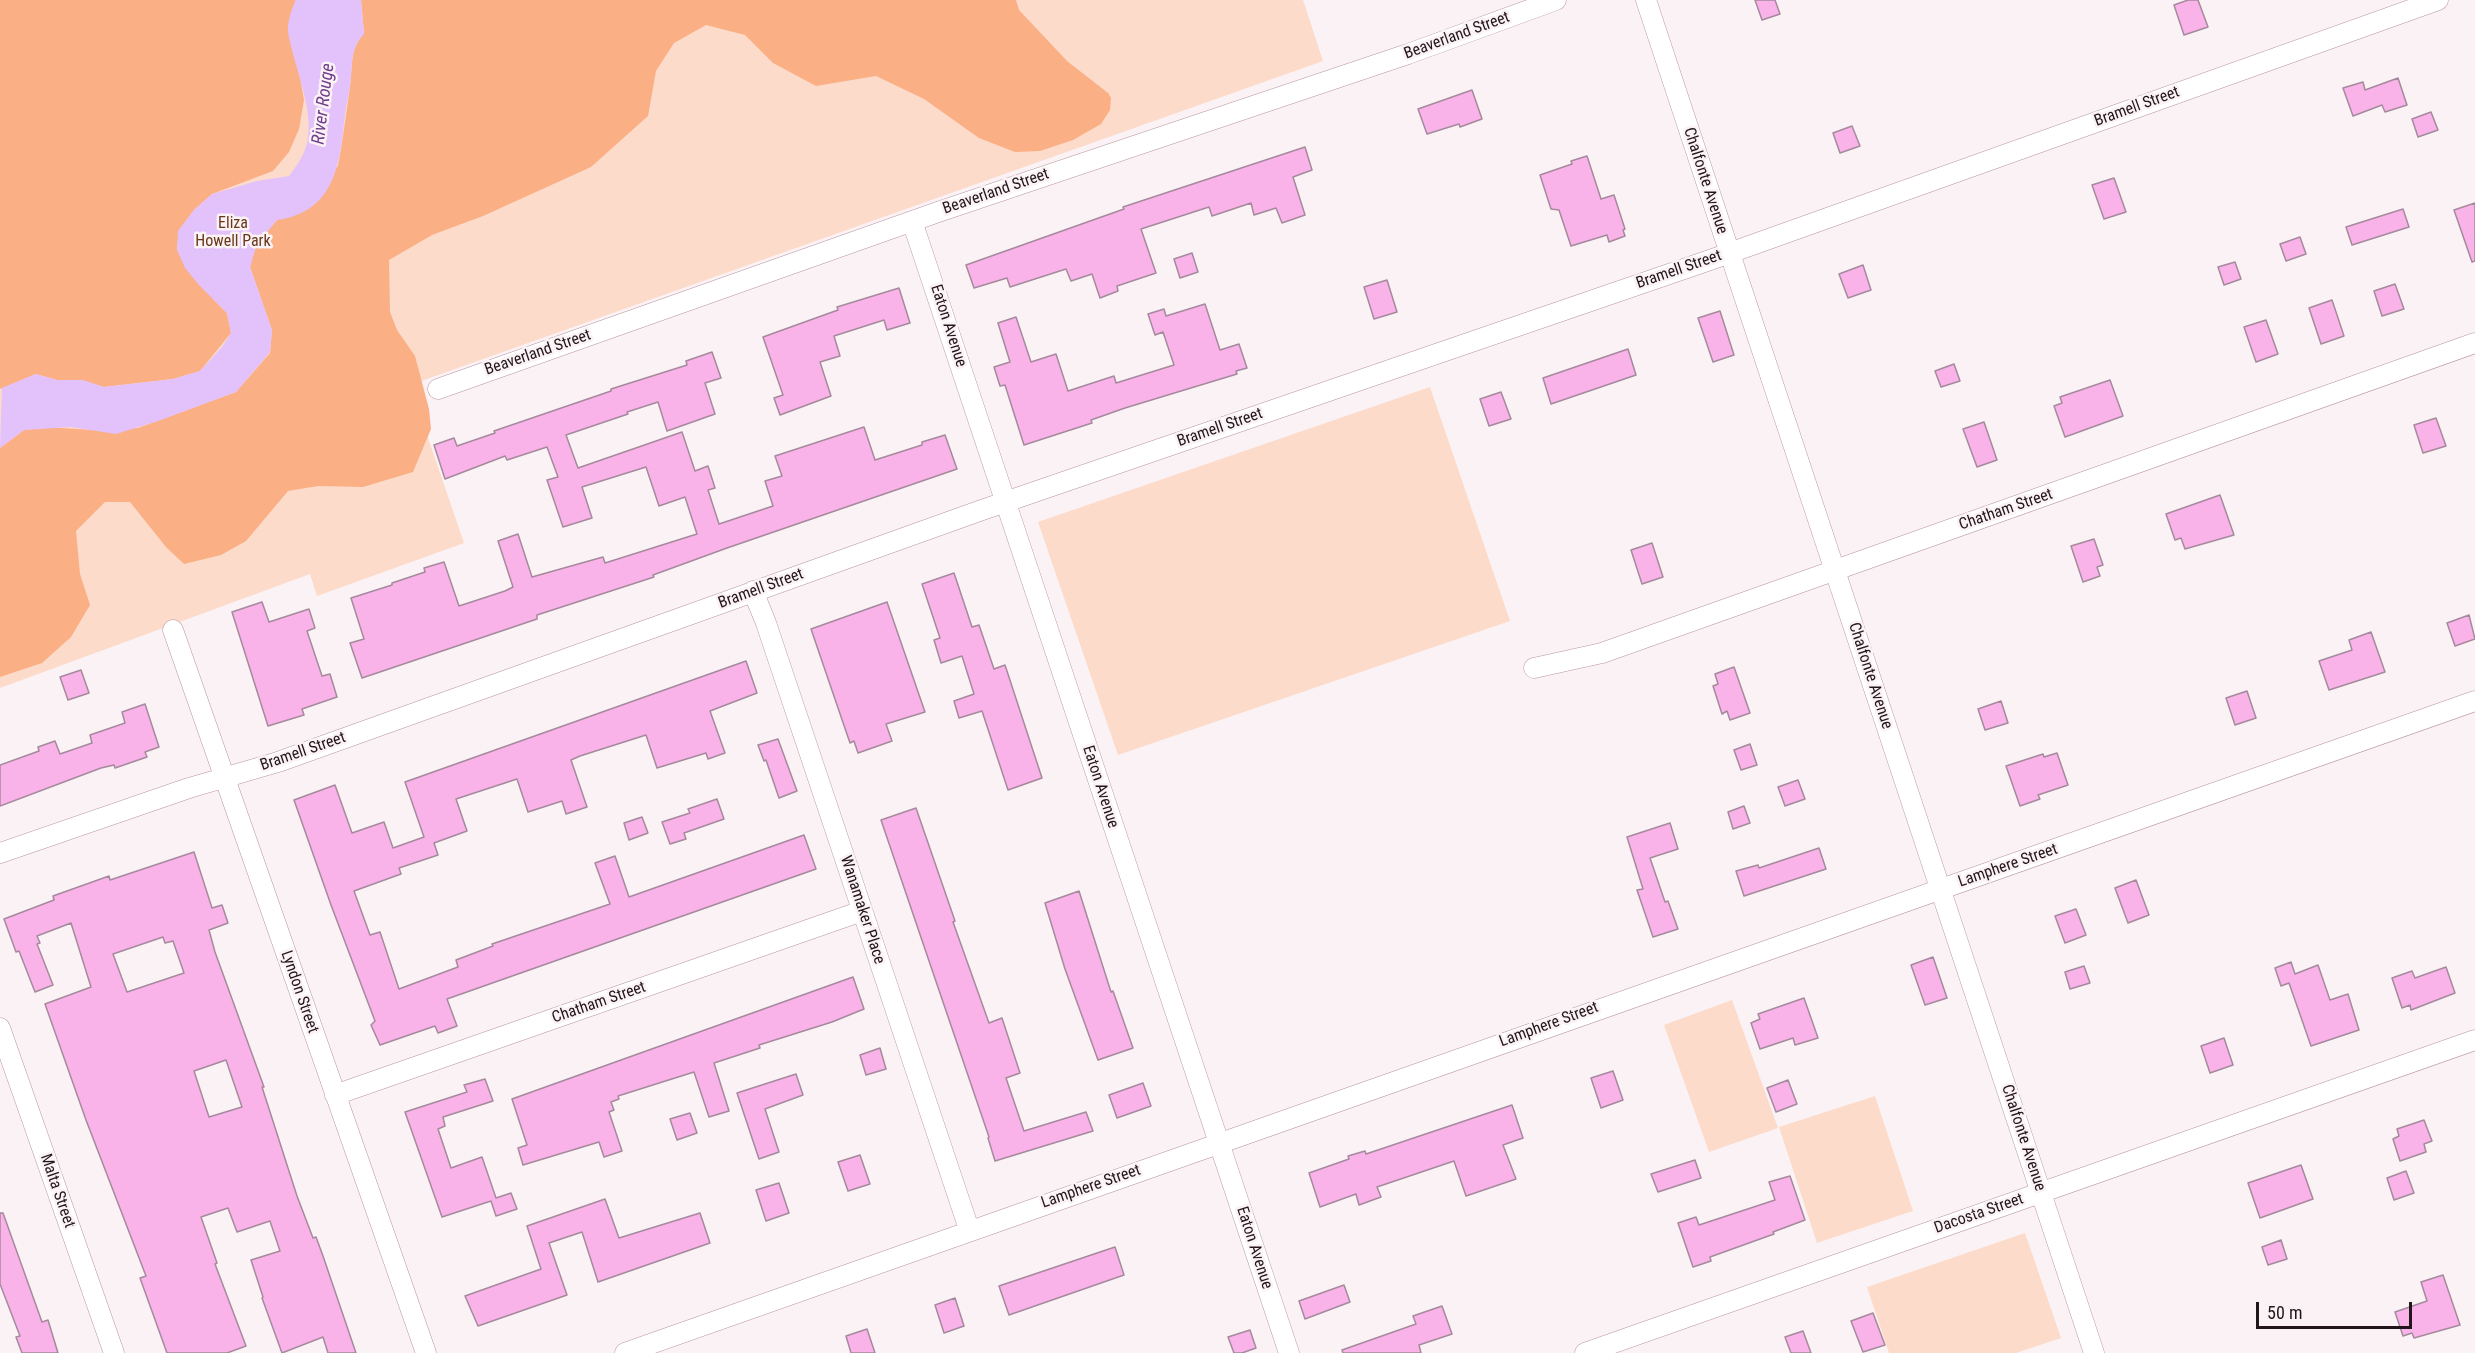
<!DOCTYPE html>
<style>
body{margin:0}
#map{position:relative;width:2475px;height:1353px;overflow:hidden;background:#faf2f4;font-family:"Roboto Condensed",sans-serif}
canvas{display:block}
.scale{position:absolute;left:2256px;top:1302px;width:156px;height:27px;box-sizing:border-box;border:3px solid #23161a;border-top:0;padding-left:8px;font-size:18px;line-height:21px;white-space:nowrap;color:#23161a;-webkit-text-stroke:4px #faf2f4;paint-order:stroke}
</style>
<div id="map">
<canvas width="2475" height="1353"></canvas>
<div class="scale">50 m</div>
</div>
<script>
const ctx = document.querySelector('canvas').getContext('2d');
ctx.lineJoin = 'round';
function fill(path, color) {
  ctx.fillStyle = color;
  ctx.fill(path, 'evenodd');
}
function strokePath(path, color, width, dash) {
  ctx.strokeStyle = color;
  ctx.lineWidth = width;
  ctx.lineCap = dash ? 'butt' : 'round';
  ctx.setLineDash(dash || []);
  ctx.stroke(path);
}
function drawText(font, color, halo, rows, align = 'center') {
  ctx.font = font + ' "Roboto Condensed",sans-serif';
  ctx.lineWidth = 5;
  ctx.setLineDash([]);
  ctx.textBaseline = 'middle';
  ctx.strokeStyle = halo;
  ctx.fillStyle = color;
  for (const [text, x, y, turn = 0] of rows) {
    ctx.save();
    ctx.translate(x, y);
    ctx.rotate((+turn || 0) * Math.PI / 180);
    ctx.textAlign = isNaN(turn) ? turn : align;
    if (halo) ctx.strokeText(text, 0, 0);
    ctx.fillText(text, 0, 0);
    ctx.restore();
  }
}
fill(new Path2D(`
 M0 0H1303L1323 61 410 385 464 543 317 596 310 574 0 688Z
 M1430 387 1510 621 1118 755 1038 522Z
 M1732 1000 1778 1128 1709 1152 1664 1025Z
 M1875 1096 1913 1211 1817 1243 1779 1127Z
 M2025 1233 2061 1338 2016 1353H1889L1867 1287Z`), '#fddbca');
fill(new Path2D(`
 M0 0H296L294 5 298 66 304 100 299 129 289 152 273 171 212 194 194 210 179 230 177 250 214 300 227 313 231 333 200 371 173 379 104 387 83 381 57 380 36 374 0 389Z
 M361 0H1016L1019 10 1067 61 1108 93 1111 98 1110 110 1101 124 1073 140 1040 151 1015 152 979 138 924 99 876 76 816 86 773 63 745 35 706 25 674 43 656 71 648 116 591 167 483 216 432 235 389 260 390 312 397 330 415 356 429 409 431 429 413 472 363 487 318 486 288 491 246 541 221 555 184 564 166 547 130 502H105L76 531 80 574 90 605 71 637 42 663 0 677V448L24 430 47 427 93 430 138 428 236 392 270 353 272 330 250 267 256 244 277 220 338 166C343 140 346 113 350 87 353 67 349 50 364 33Z`), '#fbaf85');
fill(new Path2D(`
 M296 0H361L364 34C349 50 353 66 350 86 349 95 346 104 345 114 340 162 336 212 277 220L257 244 250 267 272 330 270 352 236 392 158 421 116 434 71 427 24 430 0 448 2 388 36 374 57 380H83L104 387 173 379 200 371 222 347 231 333 227 313 199 285 185 268 177 250 178 231 194 210 212 194 257 181 289 176C297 165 304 156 307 143 315 110 293 64 288 32 287 22 292 8 296 0Z`), '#e3c1fa');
const building = new Path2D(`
 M1755 0H1775L1780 14 1762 20Z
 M2188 0H2198L2208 27 2184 35 2174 5Z
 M2398 78 2407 105 2385 112 2382 105 2353 116 2343 88 2363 82 2365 90Z
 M1472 90 1482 119 1460 127 1459 124 1427 134 1418 109Z
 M2431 112 2438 130 2418 137 2412 119Z
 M1852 126 1860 146 1840 153 1833 133Z
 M1305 147 1312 170 1293 177 1305 215 1282 223 1276 208 1254 215 1251 203 1212 216 1209 207 1141 229 1156 273 1117 286 1118 291 1100 298 1092 274 1071 281 1066 269 1010 287 1007 278 974 288 966 265 1124 209 1123 207Z
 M1587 156 1601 199 1614 195 1625 229 1623 230 1625 236 1609 242 1607 235 1571 246 1559 210 1551 209 1540 175 1572 164 1571 161Z
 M2114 178 2126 212 2104 219 2092 185Z
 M2475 203V261L2472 262 2454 210Z
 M2403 209 2409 227 2352 245 2346 227Z
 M2300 237 2306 254 2286 261 2280 244Z
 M1192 253 1198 272 1180 278 1174 259Z
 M2235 262 2241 279 2224 285 2218 267Z
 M1863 265 1871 290 1848 298 1839 274Z
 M1387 280 1397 312 1374 319 1364 287Z
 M2395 284 2404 309 2382 316 2374 291Z
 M899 288 910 323 887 330 884 320 834 336 840 356 820 362 831 396 780 415 774 398 783 395 763 337 838 310 837 307Z
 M2332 300 2344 336 2321 344 2309 308Z
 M1205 304 1220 350 1239 344 1247 368 1236 371 1237 374 1125 408 1091 420 1092 423 1024 445 1005 385 1000 386 994 367 1010 362 998 323 1016 317 1031 362 1056 354 1068 391 1114 376 1116 383 1174 365 1163 332 1155 335 1148 314 1164 309 1166 316Z
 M1720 311 1734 355 1713 362 1698 318Z
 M2266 320 2278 354 2256 362 2244 327Z
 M1628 349 1636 375 1551 404 1543 378Z
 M712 352 721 378 705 383 715 414 667 431 658 402 627 412 628 414 566 435 578 468 682 432 695 471 708 466 715 488 708 490 719 524 773 506 765 481 782 476 775 456 864 427 875 460 922 445V442L945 435 957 469 727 548 653 575 654 577 537 615V619L362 678 350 643 364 639 351 598 392 585V583L425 572 424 568 444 562 459 606 505 591 513 587 498 541 518 534 532 577 603 557 605 563 697 534 685 497 659 506 646 467 582 487 592 518 563 527 547 480 558 477 547 447 507 460 505 456 445 479 434 445 454 438 457 446 495 433 494 431 611 391V389L687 365 686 361Z
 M1954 364 1960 381 1941 387 1935 371Z
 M2110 380 2123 416 2065 437 2054 406 2062 403 2060 397Z
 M1501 392 1511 419 1489 426 1480 399Z
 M2436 418 2446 446 2423 453 2414 425Z
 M1984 422 1997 460 1977 467 1963 429Z
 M2220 495 2234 535 2185 549 2181 538 2175 540 2166 514Z
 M2094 539 2103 565 2097 567 2100 576 2083 582 2071 546Z
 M1652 543 1663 577 1642 584 1631 550Z
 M954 573 972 627 979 625 994 669 1005 665 1042 778 1008 790 982 711 959 718 954 701 974 694 962 656 941 663 934 640 940 638 922 584Z
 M262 602 269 622 309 609 315 628 307 631 322 676 330 674 337 697 302 709 304 715 268 726 232 612Z
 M887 602 925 712 886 724 892 741 858 753 854 741 850 743 811 629Z
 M2469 615 2475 639 2455 646 2447 623Z
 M2371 632 2385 672 2329 690 2319 661 2352 650 2349 640Z
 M746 661 757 693 710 711 725 753 708 759 706 753 657 768 646 735 580 756 571 760 587 807 566 814 562 801 528 812 517 779 456 799 467 831 434 843 438 855 399 868 401 874 354 891 370 935 380 932 399 989 458 967 456 960 493 946 492 944 610 904 595 863 615 856 629 897 804 835 816 869 447 999 457 1026 438 1033 435 1026 380 1045 371 1025 375 1021 331 905 294 800 335 785 352 833 384 822 393 848 424 837 405 782Z
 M1734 667 1750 713 1730 720 1727 711 1722 714 1713 686 1718 684 1715 674Z
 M81 670 89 693 68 700 60 677Z
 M2247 691 2256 718 2235 725 2226 698Z
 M2001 701 2008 723 1985 730 1978 709Z
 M145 704 159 747 145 752 147 757 115 768 114 765 101 768 0 806V765L39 751 38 747 55 741 60 754 92 743 90 735 125 723 122 712Z
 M778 739 797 791 779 798 766 760 764 761 758 745Z
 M1750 744 1757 765 1741 770 1734 750Z
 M2057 753 2068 785 2038 795 2040 799 2020 806 2006 766 2043 754 2044 757Z
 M1798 780 1805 799 1785 806 1778 787Z
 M717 799 724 819 684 833 686 839 670 844 662 822 690 813 688 809Z
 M1744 806 1750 823 1733 829 1728 812Z
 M916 808 955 921 953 922 989 1023 1002 1018 1020 1073 1006 1078 1024 1131 1086 1112 1093 1131 995 1161 988 1138 989 1137 881 820Z
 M642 817 648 833 629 840 624 823Z
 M1670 823 1678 849 1650 858 1665 902 1668 901 1678 929 1653 937 1637 890 1643 889 1627 837Z
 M1819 848 1826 869 1744 896 1736 871 1758 865 1759 868Z
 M194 852 212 908 222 905 228 923 209 930 215 952 264 1087H262L297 1196 313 1238 316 1237 323 1256 356 1353H328L323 1337 282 1353 262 1298 263 1297 251 1260 280 1251 270 1221 237 1232 228 1208 201 1217 217 1263 215 1264 246 1346 227 1353H167L140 1278 146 1276 86 1120 45 1004 91 987 71 923 37 936 40 943 37 944 53 985 35 992 19 951 16 952 4 919 54 900 53 896 109 876 110 880ZM163 937 165 943 173 941 184 973 127 992 113 954ZM226 1060 242 1107 209 1117 194 1071Z
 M2136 880 2149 915 2128 923 2115 888Z
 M1079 891 1111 992 1113 991 1133 1048 1098 1060 1065 969 1045 903Z
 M2076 909 2086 935 2065 943 2055 916Z
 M1933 957 1947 998 1925 1005 1911 965Z
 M2291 962 2295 974 2318 965 2330 1000 2348 994 2359 1030 2311 1046 2289 983 2281 986 2275 968Z
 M2084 966 2090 983 2070 989 2065 972Z
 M2446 967 2455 993 2411 1010 2410 1005 2402 1008 2392 978 2412 971 2415 978Z
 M853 977 864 1009 832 1022 759 1045 760 1048 714 1063 729 1111 709 1117 694 1072 618 1096 619 1099 611 1102 614 1110 609 1112 622 1151 604 1157 599 1142 523 1165 518 1148 527 1145 512 1099Z
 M1804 998 1818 1038 1795 1045 1793 1038 1760 1049 1751 1023 1760 1019 1758 1014Z
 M2224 1038 2233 1065 2210 1073 2201 1046Z
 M880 1048 886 1069 866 1075 860 1055Z
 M1613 1071 1623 1100 1601 1108 1591 1078Z
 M796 1074 803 1095 765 1109 779 1152 759 1159 737 1093Z
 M485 1079 493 1101 443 1117 445 1126 438 1129 451 1168 482 1157 496 1198 511 1193 517 1209 496 1216 491 1201 442 1217 405 1112 467 1092 464 1085Z
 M1788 1080 1797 1104 1776 1112 1767 1088Z
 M1143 1083 1151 1106 1117 1118 1109 1095Z
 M1512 1105 1523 1138 1503 1145 1516 1179 1466 1196 1454 1161 1377 1187 1381 1197 1359 1205 1356 1194 1320 1207 1309 1173 1349 1159 1348 1156 1365 1151 1366 1154Z
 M690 1113 697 1133 677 1140 670 1119Z
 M2424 1120 2432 1141 2424 1144 2426 1152 2400 1161 2393 1139 2399 1136 2397 1129Z
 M860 1155 870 1184 848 1191 838 1162Z
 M1695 1160 1701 1178 1658 1192 1651 1174Z
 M2301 1165 2313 1199 2260 1218 2248 1183Z
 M2406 1171 2414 1193 2394 1200 2387 1178Z
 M1790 1176 1805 1220 1773 1232 1774 1234 1710 1257 1711 1261 1693 1267 1678 1223 1696 1217 1699 1225 1775 1200 1769 1182Z
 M779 1183 789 1213 766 1221 756 1190Z
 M605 1199 619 1238 700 1213 710 1243 598 1282 582 1232 549 1243 567 1295 478 1326 465 1296 541 1269 527 1226Z
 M0 1213H3L42 1322 48 1320 58 1353H22L16 1337 20 1336 0 1284Z
 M2281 1240 2287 1259 2268 1265 2262 1247Z
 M1115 1247 1124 1275 1009 1315 999 1286Z
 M2443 1275 2460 1325 2414 1338 2412 1333 2403 1336 2395 1312 2427 1301 2421 1282Z
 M1344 1285 1350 1302 1305 1319 1299 1301Z
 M955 1298 964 1326 944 1333 935 1305Z
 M1442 1306 1452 1334 1419 1345 1421 1353H1343L1342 1350 1416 1324 1413 1316Z
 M1873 1313 1885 1345 1863 1352 1851 1321Z
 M867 1329 875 1353H851L846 1336Z
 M1250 1330 1256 1348 1242 1353H1234L1228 1337Z
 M1803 1331 1811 1353H1791L1785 1337Z`);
fill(building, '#fab3e8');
strokePath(building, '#a5899d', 1.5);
const minor = new Path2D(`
 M1646 0 2094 1353
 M912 221 1289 1353
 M438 389 938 212 1408 54 1556 0
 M753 591 766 623 969 1229
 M173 630 426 1353
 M1534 668 1602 653 2475 343
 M0 853 189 788 278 762 982 510 1710 260 2438 0
 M0 1028 114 1353
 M335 1095 862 911
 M625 1353C1240 1132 1858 918 2475 701
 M1585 1353 2475 1040`);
strokePath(minor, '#ba97a0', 21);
strokePath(minor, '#fff', 20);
drawText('16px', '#23161a', '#faf2f4', [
 ["Beaverland Street",1457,36,-20],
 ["Bramell Street",2137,107,-20],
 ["Chalfonte Avenue",1705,181,72],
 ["Beaverland Street",996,192,-19],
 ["Bramell Street",1679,270,-19],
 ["Eaton Avenue",948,326,72],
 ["Beaverland Street",538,353,-19],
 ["Bramell Street",1220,428,-19],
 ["Chatham Street",2006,510,-19],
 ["Bramell Street",761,589,-20],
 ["Chalfonte Avenue",1870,676,72],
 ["Bramell Street",303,752,-19],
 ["Eaton Avenue",1100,787,72],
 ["Lamphere Street",2008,866,-19],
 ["Wanamaker Place",862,910,72],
 ["Lyndon Street",299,992,71],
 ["Chatham Street",599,1003,-19],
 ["Lamphere Street",1549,1025,-20],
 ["Chalfonte Avenue",2023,1138,72],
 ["Lamphere Street",1091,1187,-19],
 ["Malta Street",57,1191,71],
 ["Dacosta Street",1979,1214,-19],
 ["Eaton Avenue",1254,1248,72]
]);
drawText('16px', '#683719', '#faf2f4', [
 ["Eliza",233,224],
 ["Howell Park",233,242]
]);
drawText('italic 18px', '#6f3c8d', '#faf2f4', [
 ["River Rouge",324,104,-83]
]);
</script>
